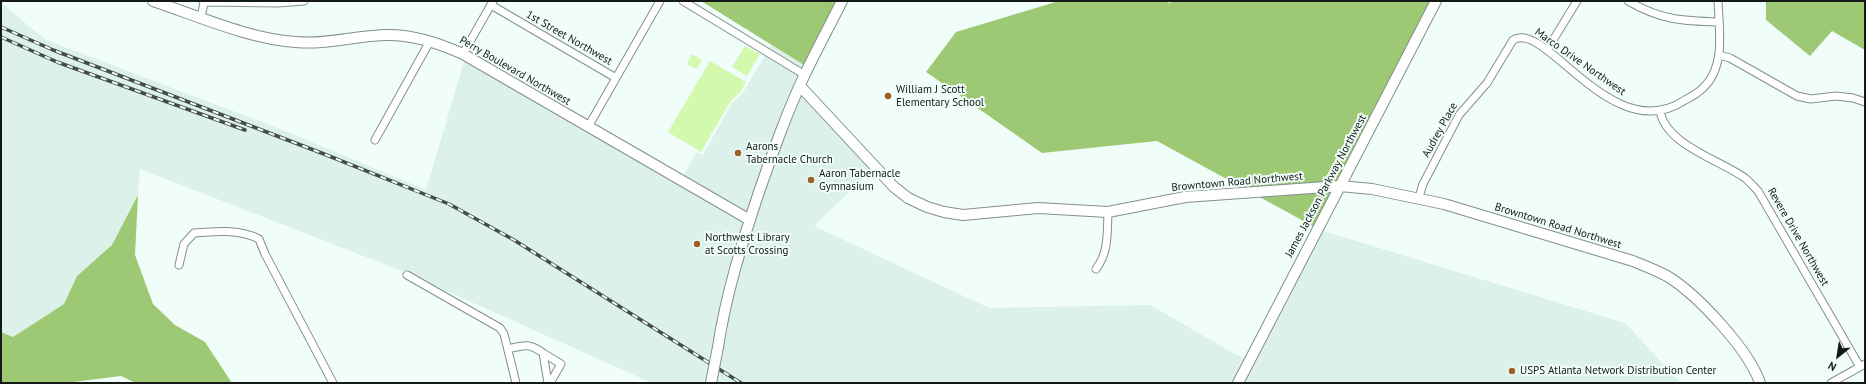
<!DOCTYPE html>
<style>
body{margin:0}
#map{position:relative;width:1866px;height:384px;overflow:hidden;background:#f0fdf9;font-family:"PT Sans",sans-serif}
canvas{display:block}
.frame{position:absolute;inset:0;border:2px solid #141917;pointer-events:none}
.north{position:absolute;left:1818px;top:336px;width:40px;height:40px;-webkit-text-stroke:3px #f0fdf9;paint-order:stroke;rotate:210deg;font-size:11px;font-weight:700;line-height:16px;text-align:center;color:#141917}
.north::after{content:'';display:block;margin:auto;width:14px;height:18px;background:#141917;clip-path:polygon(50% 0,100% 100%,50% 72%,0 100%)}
</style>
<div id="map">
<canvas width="1866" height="384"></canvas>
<div class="frame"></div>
<div class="north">N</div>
</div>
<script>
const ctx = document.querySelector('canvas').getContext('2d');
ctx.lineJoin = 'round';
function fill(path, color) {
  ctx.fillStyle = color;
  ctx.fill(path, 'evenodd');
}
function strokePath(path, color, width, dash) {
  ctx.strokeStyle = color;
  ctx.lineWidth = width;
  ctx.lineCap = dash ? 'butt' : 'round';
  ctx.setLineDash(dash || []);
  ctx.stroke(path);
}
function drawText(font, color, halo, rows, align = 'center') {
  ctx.font = font + ' "PT Sans",sans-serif';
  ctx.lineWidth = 4;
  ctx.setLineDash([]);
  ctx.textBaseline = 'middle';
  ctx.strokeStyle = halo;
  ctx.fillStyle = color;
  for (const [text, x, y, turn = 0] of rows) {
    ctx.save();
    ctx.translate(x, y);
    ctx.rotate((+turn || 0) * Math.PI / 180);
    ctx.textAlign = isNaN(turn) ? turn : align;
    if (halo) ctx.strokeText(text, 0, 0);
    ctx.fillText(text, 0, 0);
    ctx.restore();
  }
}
fill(new Path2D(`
 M1 3 46 40 283 130 426 190 465 58 678 185 697 152 703 155 732 103 743 93 771 45 812 70 804 84 876 166 814 226 989 308 1150 305 1249 362 1320 230 1625 323 1681 383H652L402 271 140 169 138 195 112 245 77 276 64 304 13 337 1 332Z`), '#dbf1ea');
fill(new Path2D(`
 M745 46 760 54 747 76 732 67Z
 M692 54 702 60 696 69 687 64Z
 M710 61 746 82 741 91 730 102 701 152 668 132Z`), '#d2f9ae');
fill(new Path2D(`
 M701 1H848L812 70Z
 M1059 1H1165L1169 3 1175 1H1436L1320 230 1157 141 1042 153 926 72 956 32Z
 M1766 1H1865V50L1832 31 1810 56 1766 20Z
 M138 195 135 255 153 304 175 325 205 342 232 383H136L121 376 65 383H1V332L13 337 64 304 77 276 112 245Z`), '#9ec974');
const street = new Path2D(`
 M203 1 207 2 278 3 304 1
 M683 1 805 75
 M1628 1C1661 20 1682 21 1719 22
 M491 5 616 78
 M201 17 204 3 207 2
 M1547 50 1577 1
 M463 54 493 1
 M1719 55 1730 58 1797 96 1811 99 1836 96 1853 98 1865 102
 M1660 110C1664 144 1720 160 1745 178 1750 182 1754 187 1758 191L1860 367
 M588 127 660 1
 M375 140 430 41
 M1419 197 1423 184 1459 115 1487 83 1513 40C1546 19 1612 149 1685 100 1691 97 1698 93 1703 88 1726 67 1719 29 1718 1
 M179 265 184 244 194 233C215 231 240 229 259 239L265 254 333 383
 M1096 269C1109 252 1107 233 1108 212
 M407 275 500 328 504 334 516 383
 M508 349C524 345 529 343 543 353L548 383
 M543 353 561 364 550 383
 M1831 383 1865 364`);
const secondary = new Path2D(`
 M153 1C198 16 249 39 296 42 325 45 355 36 384 35 412 34 438 43 463 54L750 220
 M800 86 894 187 908 198 927 207 944 212 963 215 1038 208 1108 212 1185 197 1340 186 1372 189 1444 204 1633 261C1645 266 1656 270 1667 276 1697 294 1749 350 1760 383
 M718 347C726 294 742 243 759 192 773 152 787 112 805 74 817 49 830 25 842 1
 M1238 383 1436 1`);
strokePath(street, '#83908c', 9);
strokePath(secondary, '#83908c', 12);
strokePath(street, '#fff', 7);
strokePath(secondary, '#fff', 10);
const rail = new Path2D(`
 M1 27 53 50 324 154 449 204 514 240 741 383
 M1 37 57 62 245 130`);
strokePath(rail, '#454b49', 3.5);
strokePath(rail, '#f0fdf9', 2, [6]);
const secondaryBridge = new Path2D(`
 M711 383 718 347`);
strokePath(secondaryBridge, '#83908c', 12, []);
strokePath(secondaryBridge, '#fff', 10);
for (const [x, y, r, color] of [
 [888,96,4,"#9e6124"],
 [738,153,4,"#9e6124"],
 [811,180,4,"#9e6124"],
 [697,244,4,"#9e6124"],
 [1512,371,4,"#9e6124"]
]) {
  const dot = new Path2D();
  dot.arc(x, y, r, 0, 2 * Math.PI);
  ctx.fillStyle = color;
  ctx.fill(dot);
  strokePath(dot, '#f0fdf9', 1.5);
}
drawText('11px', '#141917', '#f0fdf9', [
 ["1st Street Northwest",569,38,30],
 ["Marco Drive Northwest",1580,62,35],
 ["Perry Boulevard Northwest",515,71,30],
 ["Audrey Place",1440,130,-61],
 ["Browntown Road Northwest",1237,182,-5],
 ["James Jackson Parkway Northwest",1326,186,-62],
 ["Browntown Road Northwest",1558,226,17],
 ["Revere Drive Northwest",1798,237,60]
]);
drawText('11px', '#141917', '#f0fdf9', [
 ["William J Scott",896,90],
 ["Elementary School",896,103],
 ["Aarons",746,147],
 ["Tabernacle Church",746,160],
 ["Aaron Tabernacle",819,174],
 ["Gymnasium",819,187],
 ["Northwest Library",705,238],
 ["at Scotts Crossing",705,251],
 ["USPS Atlanta Network Distribution Center",1520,371]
], 'left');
</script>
